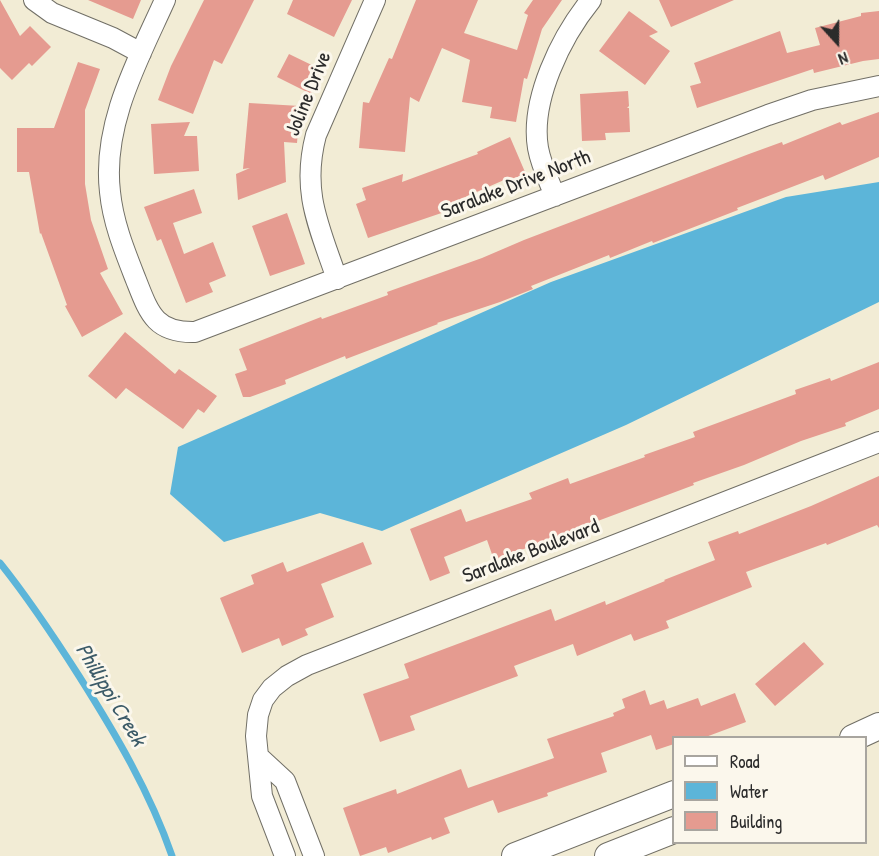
<!DOCTYPE html>
<style>
body{margin:0}
#map{position:relative;width:879px;height:856px;overflow:hidden;background:#f2ecd5;font-family:"Patrick Hand",sans-serif}
canvas{display:block}
.legend{position:absolute;left:672px;top:736px;width:195px;height:108px;box-sizing:border-box;background:#fbf7ec;border:2px solid #a8a59f;margin:0;padding:8px 10px;list-style:none;font-size:18px;color:#2b2b2b}
.legend li{display:flex;align-items:center;gap:12px;height:30px}
.legend b{width:30px;border:2px solid #a8a59f}
.north{position:absolute;left:807px;top:12px;width:60px;height:60px;-webkit-text-stroke:4px #fbf7ec;paint-order:stroke;rotate:159deg;font-size:16px;font-weight:700;line-height:24px;text-align:center;color:#2b2b2b}
.north::after{content:'';display:block;margin:auto;width:21px;height:27px;background:#2b2b2b;clip-path:polygon(50% 0,100% 100%,50% 72%,0 100%)}
</style>
<div id="map">
<canvas width="879" height="856"></canvas>
<ul class="legend">
<li><b style="height:8px;background:#fff"></b>Road</li>
<li><b style="height:16px;background:#5cb5d9"></b>Water</li>
<li><b style="height:16px;background:#e59b90"></b>Building</li>
</ul>
<div class="north">N</div>
</div>
<script>
const ctx = document.querySelector('canvas').getContext('2d');
ctx.lineJoin = 'round';
function fill(path, color) {
  ctx.fillStyle = color;
  ctx.fill(path, 'evenodd');
}
function strokePath(path, color, width, dash) {
  ctx.strokeStyle = color;
  ctx.lineWidth = width;
  ctx.lineCap = dash ? 'butt' : 'round';
  ctx.setLineDash(dash || []);
  ctx.stroke(path);
}
function drawText(font, color, halo, rows, align = 'center') {
  ctx.font = font + ' "Patrick Hand",sans-serif';
  ctx.lineWidth = 6;
  ctx.setLineDash([]);
  ctx.textBaseline = 'middle';
  ctx.strokeStyle = halo;
  ctx.fillStyle = color;
  for (const [text, x, y, turn = 0] of rows) {
    ctx.save();
    ctx.translate(x, y);
    ctx.rotate((+turn || 0) * Math.PI / 180);
    ctx.textAlign = isNaN(turn) ? turn : align;
    if (halo) ctx.strokeText(text, 0, 0);
    ctx.fillText(text, 0, 0);
    ctx.restore();
  }
}
fill(new Path2D(`
 M879 182V302L626 425 382 531 320 513 224 542 170 494 178 447 551 282 786 197Z`), '#5cb5d9');
strokePath(new Path2D(`
 M0 563C29 599 54 637 79 676 115 733 150 792 172 856`), '#5cb5d9', 7);
fill(new Path2D(`
 M0 0 20 36 30 26 51 47 32 66 29 63 12 80 0 68Z
 M88 0H141L133 19Z
 M204 0H254L222 64 214 60 193 114 158 100 171 66Z
 M293 0H352L334 37 287 14Z
 M416 0H478L464 33 517 50 528 15 524 13 533 0H562L542 29 527 79 524 78 516 122 490 118 492 107 462 102 470 60 442 48 419 102 410 97 405 152 359 148 363 102 369 103 389 58 392 59Z
 M659 0H734L671 27Z
 M629 11 658 32 649 36 670 51 645 85 599 51Z
 M879 11V59L863 61 814 73 813 69 697 108 690 86 701 83 694 63 780 31 787 53 820 45 815 28 861 16V13Z
 M289 54 322 70 311 94 277 77Z
 M78 62 100 69 85 110V184L91 220 108 269 100 273 123 314 82 337 65 306 67 305 41 233 40 234 29 172H17V128H54Z
 M628 91 629 106 627 108H629L630 132 605 133 606 140 582 141 580 94Z
 M249 103 300 106 297 143 284 142 286 182 238 200 236 174 250 168 243 169Z
 M879 112V157L825 180 823 175 737 208 738 210 653 243 652 241 610 258 609 255 531 286 533 289 500 302 437 323 438 324 346 359 345 356 285 380 286 384 250 397H243L235 374 247 370 239 349 321 317 322 319 388 295 387 292 482 258 524 240 749 154 782 142 783 145 840 122 842 125Z
 M190 122 184 136H197L199 171 154 174 151 124Z
 M510 137 528 179 507 188 504 180 463 198 465 205 368 238 356 204 366 200 362 188 403 174 402 182 478 154 477 152Z
 M194 189 202 213 173 223 184 254 213 242 226 276 209 283 213 292 186 303 161 239 157 241 144 207Z
 M287 213 305 264 270 276 252 226Z
 M125 332 175 374 179 369 217 396 204 413 198 409 183 429 126 388 116 399 88 376Z
 M879 362V409L845 423 846 426 801 441 744 465 693 483 694 485 587 525 588 529 550 544 548 540 494 560 487 540 444 557 450 573 430 581 410 529 461 509 466 522 532 499 529 493 568 478 570 484 645 457 644 455 695 437 693 432 796 394 795 390 830 378 831 381Z
 M879 476V528L877 525 827 545 826 543 746 572 752 587 666 621 669 628 634 641 631 634 577 656 573 644 514 666 518 676 410 716 415 730 380 742 363 694 409 678 404 664 551 609 555 621 605 601 606 605 665 581 664 580 715 560 708 542 738 531 739 534 811 506Z
 M363 542 372 564 321 584 334 617 305 629 308 635 282 646 279 638 242 653 220 598 254 584 251 575 283 562 287 572Z
 M804 642 824 664 775 706 755 684Z
 M645 690 650 705 664 700 667 709 698 698 701 706 735 693 746 722 703 738H674V744L656 750 651 735 601 753 607 772 547 793 548 796 498 813 493 800 444 818 450 833 432 840 431 837 388 853 386 847 360 856 343 808 396 789 397 794 461 769 468 788 554 758 547 739 614 716 613 713 625 708 622 699Z`), '#e59b90');
const minor = new Path2D(`
 M34 0 52 13 113 38 141 53
 M165 0C138 60 102 124 110 192 113 223 125 252 136 280 149 313 155 333 195 332L768 115 812 100 879 86
 M555 196C549 181 541 165 538 148 530 100 561 37 591 0
 M337 279C319 226 301 192 316 135L375 0
 M259 757 285 781 314 856
 M285 856 262 796 256 736 258 715 263 700 272 688 287 676 307 665 879 442`);
const tertiary = new Path2D(`
 M853 738 879 726
 M515 856 674 794
 M608 856 674 830`);
strokePath(minor, '#716f66', 22);
strokePath(tertiary, '#716f66', 28);
strokePath(minor, '#fff', 20);
strokePath(tertiary, '#fff', 26);
drawText('21px', '#2b2b2b', '#fbf7ec', [
 ["Joline Drive",309,94,-68],
 ["Saralake Drive North",516,185,-21],
 ["Saralake Boulevard",531,552,-21]
]);
drawText('italic 22px', '#3c5b68', '#fbf7ec', [
 ["Phillippi Creek",110,695,59]
]);
</script>
